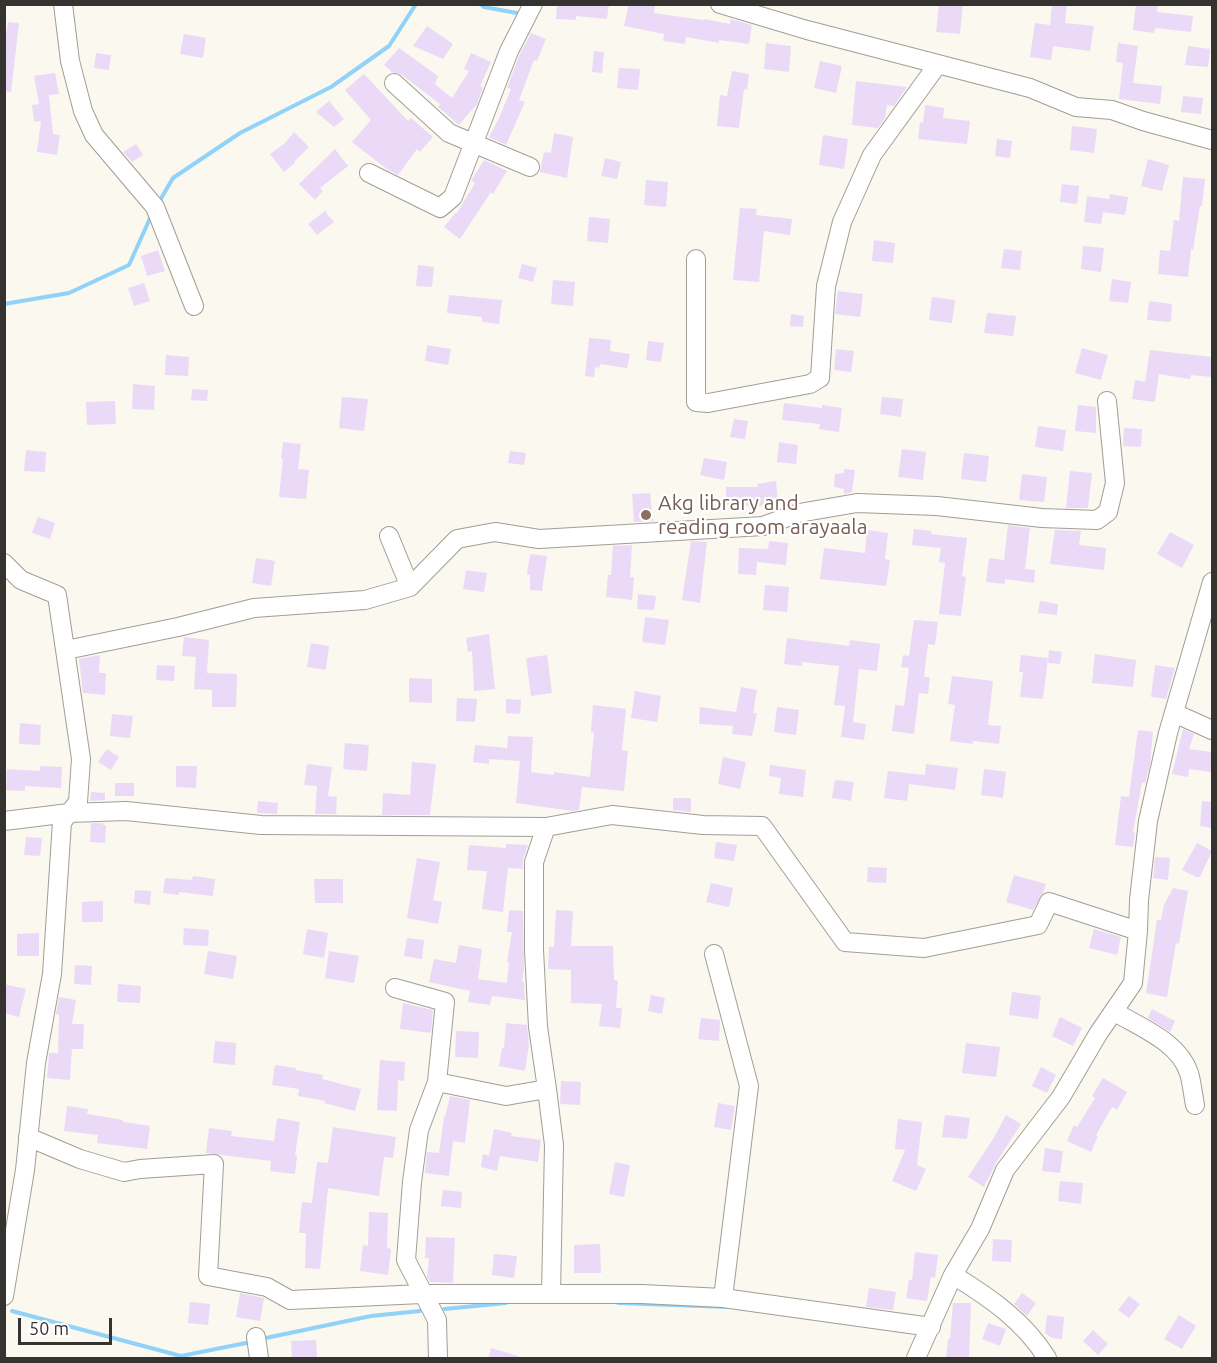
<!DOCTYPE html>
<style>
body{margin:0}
#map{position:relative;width:1217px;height:1363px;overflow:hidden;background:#faf8ef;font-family:Ubuntu,sans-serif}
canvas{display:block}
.frame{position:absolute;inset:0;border:6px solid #343330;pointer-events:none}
.scale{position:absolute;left:18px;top:1318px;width:94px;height:27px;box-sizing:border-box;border:3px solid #343330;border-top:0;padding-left:8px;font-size:18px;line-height:21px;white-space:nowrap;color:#343330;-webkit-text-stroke:4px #fff;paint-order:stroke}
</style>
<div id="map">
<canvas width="1217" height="1363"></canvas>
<div class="frame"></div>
<div class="scale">50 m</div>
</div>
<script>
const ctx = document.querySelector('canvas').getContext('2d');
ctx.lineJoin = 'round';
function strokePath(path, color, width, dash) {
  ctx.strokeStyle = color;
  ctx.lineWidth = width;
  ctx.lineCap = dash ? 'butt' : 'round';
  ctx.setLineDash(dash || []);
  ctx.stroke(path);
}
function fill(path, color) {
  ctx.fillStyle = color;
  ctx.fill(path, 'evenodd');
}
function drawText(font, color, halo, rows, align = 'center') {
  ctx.font = font + ' Ubuntu,sans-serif';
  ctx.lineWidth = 4.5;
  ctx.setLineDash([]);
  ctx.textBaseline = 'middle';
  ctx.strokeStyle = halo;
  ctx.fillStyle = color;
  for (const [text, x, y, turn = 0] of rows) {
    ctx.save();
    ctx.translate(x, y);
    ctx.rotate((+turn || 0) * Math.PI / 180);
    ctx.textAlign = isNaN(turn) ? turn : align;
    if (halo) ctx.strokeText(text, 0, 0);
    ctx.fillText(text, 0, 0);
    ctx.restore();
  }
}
strokePath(new Path2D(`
 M480 4 484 7 517 13
 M159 202 173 178 240 133 331 87 389 46 416 4
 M4 304 69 293 129 265 151 216
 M618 1303 728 1307
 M444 1309 506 1303
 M12 1311 181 1356 251 1342
 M261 1339 371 1316 420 1311`), '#90d2f8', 4);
fill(new Path2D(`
 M557 4H609L607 19 576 16V20L556 19Z
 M629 4H655L654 13 703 20 704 19 730 24V19L752 25 749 44 719 40V43L686 37 685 44 663 41 664 34 624 26Z
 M939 4H963L960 34 936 32Z
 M1052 4H1067L1065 23 1094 26 1090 51 1053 46 1051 60 1030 57 1035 23 1050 25Z
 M1136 4H1158L1157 12 1193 16 1191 32 1155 28 1154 33 1133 30Z
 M8 22 19 23 11 92 4 91V48Z
 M427 26 453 44 443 59 413 46Z
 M531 33 546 39 537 61 534 60 519 100 525 102 506 145 489 137 499 118 511 89 507 88 519 56Z
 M184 34 206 38 203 58 180 54Z
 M766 43 791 46 789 72 764 69Z
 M1118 43 1138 46 1133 83 1162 86 1160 104 1119 99 1123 63 1116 62Z
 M1188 46 1210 49 1208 67 1185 65Z
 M399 48 438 76 435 84 452 98 469 71 464 69 471 53 491 62 480 86 483 88 477 104 459 125 438 107 440 104 402 75 392 72 384 65Z
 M594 51 604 52 602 73 592 72Z
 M96 53 111 55 109 70 94 68Z
 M820 61 842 66 836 93 814 88Z
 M619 68 640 69 638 90 617 88Z
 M732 71 749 74 747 90 744 89 739 128 717 126 720 95 727 96Z
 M55 73 59 94 49 95 53 134 60 135 57 155 37 152 41 121 34 122 32 105 39 104 34 76Z
 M364 74 408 121 411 118 433 137 420 152 417 149 398 175 387 169 352 142 371 120 345 90Z
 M856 81 907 87 894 106 887 105 885 118 878 128 852 125Z
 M1183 96 1203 98 1201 114 1181 112Z
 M329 101 344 119 334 127 316 112Z
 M925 105 944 108 943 118 970 121 967 144 918 139 920 122 923 123Z
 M1072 126 1097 129 1094 153 1070 150Z
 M294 132 309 147 294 162 295 163 284 172 270 154 284 144Z
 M554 133 573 137 567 178 540 172 544 152 551 153Z
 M823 135 848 139 844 169 819 165Z
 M997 139 1012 141 1010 158 995 156Z
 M136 144 143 155 132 162 123 152Z
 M335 149 348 166 320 188 323 191 315 200 299 184Z
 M605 158 621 162 617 179 601 176Z
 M1148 159 1169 165 1162 191 1141 186Z
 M484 160 507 171 493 194 491 192 460 239 444 227 456 212 457 213 475 183 471 181Z
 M1183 177 1205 179 1202 206H1200L1193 250 1191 249 1188 277 1158 274 1160 250 1170 251 1174 220 1179 221Z
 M646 180 668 182 666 207 644 205Z
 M1062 184 1079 186 1077 204 1060 202Z
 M1110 194 1128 197 1125 215 1103 212 1101 224 1084 222 1087 196 1109 199Z
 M740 208 757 209 756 215 792 219 790 235 764 231 759 282 733 280Z
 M325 211 334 222 317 235 308 224Z
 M589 217 610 219 608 243 587 241Z
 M874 240 895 243 893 263 872 261Z
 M1083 246 1104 248 1101 272 1081 269Z
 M1004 249 1022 251 1020 270 1001 268Z
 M158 250 165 271 147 276 141 256Z
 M522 264 537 268 533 282 518 278Z
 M418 265 434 267 432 287 416 286Z
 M1112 279 1131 282 1128 303 1109 301Z
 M553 280 575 282 573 306 551 304Z
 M144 283 150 301 134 306 128 288Z
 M838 291 863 294 860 317 835 314Z
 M449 295 502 300 499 324 482 322V317L447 313Z
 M932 297 955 300 952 323 929 320Z
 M1149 301 1172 304 1171 322 1147 320Z
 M987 313 1016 316 1013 336 984 333Z
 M791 314 804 316 803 327 790 326Z
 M589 338 611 340 610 351 630 354 627 368 600 364 599 368 595 367 594 377 585 376Z
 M648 341 664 343 661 362 646 360Z
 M427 345 451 349 448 365 425 361Z
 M1082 348 1108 355 1101 380 1075 373Z
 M836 349 854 351 851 372 834 370Z
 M1150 350 1212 357V377L1191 375 1190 379 1159 374 1155 402 1132 399 1135 380 1145 382Z
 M166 355 189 357 188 376 165 375Z
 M133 384 155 386 154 410 132 409Z
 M192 389 208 390 207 401 191 400Z
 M342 397 368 399 364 431 339 428Z
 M882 397 903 399 901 417 880 414Z
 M115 401 116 424 87 425 86 402Z
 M784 403 822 408V405L842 408 839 432 819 429 820 424 782 420Z
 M1078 405 1096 407V433L1075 431Z
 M734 419 748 421 745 439 730 437Z
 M1038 426 1066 430 1063 451 1035 447Z
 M1124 428 1142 429 1141 447 1123 446Z
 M283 442 301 444 298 469 309 470 306 499 279 497 283 459H281Z
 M779 442 798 445 796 464 777 462Z
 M902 449 926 452 923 480 898 477Z
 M26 450 46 452 45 472 24 471Z
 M510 451 526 453 524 465 508 463Z
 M964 453 989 456 986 482 961 479Z
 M704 458 727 462 724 480 700 475Z
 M844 469 855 470 852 492 844 494V489L834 487 835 474 844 473Z
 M1070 471 1092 473 1088 508H1066Z
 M1022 474 1047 477 1044 502 1019 500Z
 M776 481 778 504 760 506 726 505V487H758L757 484Z
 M650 493 653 521 634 522 632 494Z
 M38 517 55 523 50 539 32 533Z
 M1008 525 1030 528 1025 569 1035 570 1034 583 1005 579V584L986 582 989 558 1004 560Z
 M914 529 932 531 931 534 967 538 962 576 966 577 961 616 939 614 945 563 939 562 941 548 912 545Z
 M867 530 888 533 885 559 890 560 886 586 820 579 824 548 865 553Z
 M1055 530 1081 531 1079 545 1106 548 1104 570 1050 564Z
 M1170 532 1194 545 1182 568 1157 554Z
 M691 541 707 542 700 603 682 600Z
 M769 541 788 543 786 565 757 562 756 575 738 574 739 548 768 549Z
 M632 545 630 577H634L632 600 606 597 608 575H611L613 546Z
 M530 554 547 556 542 591 530 590V575H527Z
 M256 558 275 561 271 586 252 583Z
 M466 570 487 573 484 592 463 589Z
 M765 585 789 587 787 612 763 610Z
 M638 594 656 596 654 610 637 609Z
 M1040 601 1058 604 1057 615 1038 613Z
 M645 617 669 620 665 645 642 642Z
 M914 620 938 622 935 645 928 644 924 677H930L928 694 919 693 914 734 892 731 895 705 904 706 909 668 901 667 903 655 909 656Z
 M489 634 495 689 474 691 472 651 468 652 466 638Z
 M184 637 209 640 207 673 237 674 236 707H212V690L194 689 196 657 182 656Z
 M787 638 849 646 850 640 880 644 877 671 859 669 853 722 866 724 864 740 841 737 845 706 834 705 839 666 802 662V666L784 664Z
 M311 643 329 646 326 670 307 667Z
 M1049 650 1062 652 1060 664 1048 663Z
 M1095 654 1136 660 1133 687 1092 683Z
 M100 655 99 673H106L105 695 83 693 79 659Z
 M547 655 552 693 531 696 526 658Z
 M1021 655 1048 658 1043 699 1020 697 1023 672H1019Z
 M157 665 175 666 174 681 156 680Z
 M1155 665 1175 668 1166 699 1151 697Z
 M952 676 993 681 988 725 1001 726 999 744 973 741V744L950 741 955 705 948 704Z
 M409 678 432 679V703L409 702Z
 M741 687 757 690 753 713H757L752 736 732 734 733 726 699 724 700 707 736 712Z
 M635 691 661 696 657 722 631 718Z
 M457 698 477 699 475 722 456 721Z
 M506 699 521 700 520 714 506 713Z
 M593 705 626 709 622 750 628 751 624 791 582 787 579 810 572 811 516 803 520 761 489 759V764L473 762 475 745 507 748 508 736 533 737 531 772 554 775V772L590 777 594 733 591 732Z
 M777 707 799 710 796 735 774 732Z
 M112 714 133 716 130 738 110 736Z
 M20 723 41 725 40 745 19 744Z
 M1183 729 1194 734 1189 749 1212 752V772L1189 769 1188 777 1172 774Z
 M1138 730 1153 732 1150 764 1145 783H1142L1133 832 1135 833 1133 847 1115 845 1121 796 1129 797Z
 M345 743 369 745 367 771 343 769Z
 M107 749 119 757 111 770 98 762Z
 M723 757 746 762 740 789 718 784Z
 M412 762 436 764 430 815H382L383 793 410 795Z
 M307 764 332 767 328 796 337 797 336 814H315L317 786 304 785Z
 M926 764 958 768 955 790 909 784 907 801 884 798 888 771 925 775Z
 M770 765 806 770 803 797 779 794 781 778 769 776Z
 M40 766 62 767 61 788 25 786V791L6 790 7 769 40 771Z
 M176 766H197L196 788 176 787Z
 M984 769 1006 772 1003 798 981 795Z
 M835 780 854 782 851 801 832 798Z
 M115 783H134V796H115Z
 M91 792 105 793V800L90 801Z
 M673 798H691V812L673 810Z
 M258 801 278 803 277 814 257 813Z
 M1202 801 1212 802V828L1200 826Z
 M91 823H103V825H106L105 843 90 842Z
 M26 837 42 838 40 856 24 855Z
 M716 842 737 845 734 861 714 858Z
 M1197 843 1212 851 1200 877H1196L1182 870Z
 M506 844 528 845 523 859V869L508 868 503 912 482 909 487 871 467 870 469 845 506 848Z
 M1155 857 1170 858 1168 880 1153 878Z
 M417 858 440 862 433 900 442 902 438 924 407 918Z
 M868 867 887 868 886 883 867 882Z
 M1014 875 1046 884 1043 893 1033 910 1006 902Z
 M193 876 215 879 213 896 179 892V895L163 893 165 878 192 880Z
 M314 879H343V903H315Z
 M711 883 733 888 729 907 706 902Z
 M1173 888 1188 891 1179 944 1176 943 1167 997 1146 993 1157 920H1161L1164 905Z
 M135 890 151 891 150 905 134 903Z
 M103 901V922H82V902Z
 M509 910 523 911 524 969 522 982H524L525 1000 492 996 490 1005 468 1002 470 991 429 982 434 959 456 963 459 945 482 949 478 979 507 983 509 962H507L512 932H507Z
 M556 910 573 911 571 946H613L614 980 618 981 616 1008H622L620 1028 599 1026 602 1004 571 1003V970L548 969 549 947H554Z
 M184 928 209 930 208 946 183 945Z
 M307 929 328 933 324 958 303 954Z
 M1094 929 1121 937 1117 955 1089 948Z
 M39 933V956H17V934Z
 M407 938 424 940 422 959 404 956Z
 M208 951 237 956 233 979 204 974Z
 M329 951 359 956 354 983 325 978Z
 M75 965 92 966 91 985 74 984Z
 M4 984 26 989 19 1017 4 1013Z
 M118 984 141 986 140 1003 117 1002Z
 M1012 992 1041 996 1038 1019 1009 1015Z
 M651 995 665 998 662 1014 648 1011Z
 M59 997 76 1000 72 1024H84L83 1049H72L70 1080 47 1078 49 1053H58L59 1015 56 1014Z
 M403 1003 433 1010 431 1033 400 1029Z
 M1152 1009 1175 1021 1170 1032 1148 1018Z
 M1060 1017 1082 1028 1073 1046 1052 1036Z
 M701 1018 720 1020 719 1041 698 1039Z
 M506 1023 527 1025 529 1045 525 1071 499 1066 502 1048H504Z
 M456 1031 479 1032 478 1058 455 1057Z
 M215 1041 236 1043 235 1065 213 1063Z
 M966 1043 1000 1047 996 1077 962 1073Z
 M380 1060 405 1062 404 1081 398 1080 397 1111 377 1110Z
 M275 1065 296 1068V1070L323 1075 322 1079 361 1089 355 1111 324 1103 325 1101 298 1096 299 1089 272 1085Z
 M1041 1067 1056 1075 1047 1093 1032 1086Z
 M1103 1078 1127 1092 1117 1110 1112 1107 1096 1135 1098 1136 1091 1152 1067 1141 1074 1125 1077 1127 1095 1098 1092 1096Z
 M561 1081 581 1082 580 1105 560 1104Z
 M450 1096 470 1100 465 1143 453 1141 449 1176 425 1173 427 1152 439 1153 444 1117H445Z
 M718 1103 735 1106 731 1130 714 1127Z
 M67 1106 88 1109 87 1114 123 1120V1122L150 1126 147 1149 97 1143 98 1135 64 1131Z
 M945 1115 970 1118 967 1139 942 1137Z
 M1006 1115 1021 1124 996 1163 984 1187 968 1177 993 1139Z
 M277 1118 300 1122 295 1155 297 1156 295 1174 270 1171 271 1161 206 1153 209 1128 232 1131 231 1136 274 1141Z
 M898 1119 922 1122 917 1165 926 1169 916 1191 892 1181 905 1150 895 1149Z
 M333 1127 396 1137 393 1158 384 1157 379 1196 328 1188 320 1269 305 1268 306 1233H299L302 1202 312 1203 317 1162 328 1163Z
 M494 1129 512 1133 511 1136 541 1140 538 1162 500 1156 497 1171 481 1167 483 1154 489 1156Z
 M1045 1148 1063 1151 1060 1173 1042 1171Z
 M615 1162 630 1165 624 1197 609 1194Z
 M1060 1181 1083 1183 1081 1204 1058 1201Z
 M443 1190 462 1192 461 1208 441 1206Z
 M369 1212 388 1213 387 1248 391 1249 388 1275 360 1271 363 1245 368 1246Z
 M426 1237 455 1238 453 1283 430 1282 427 1277 429 1258H425Z
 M993 1239 1012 1240 1011 1262 992 1261Z
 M600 1244 601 1273H574V1245Z
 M915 1252 938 1255 935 1278 931 1277 927 1301 906 1298 909 1280H912Z
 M494 1254 517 1256 514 1278 492 1275Z
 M869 1288 896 1292 893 1310 866 1307Z
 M240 1293 264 1298 260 1321 236 1317Z
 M1022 1293 1036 1303 1027 1316 1014 1304Z
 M1129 1296 1140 1304 1129 1318 1118 1310Z
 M190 1302 210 1304 208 1325 188 1323Z
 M953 1303H971L969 1359H946L948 1339H950Z
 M1047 1315 1064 1317 1062 1339 1052 1338 1045 1333Z
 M1179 1315 1196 1326 1182 1349 1164 1339Z
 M988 1323 1006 1329 1000 1346 982 1339Z
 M1093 1330 1108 1344 1098 1355 1083 1341Z
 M316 1340 317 1359H292L291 1341Z
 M491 1348 518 1356V1359H488Z`), '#ebdaf7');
const minor = new Path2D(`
 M63 4 70 61 83 111 94 135 155 207 194 306
 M720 4 807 30 1030 88 1076 107 1112 110 1143 121 1212 140
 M394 83 449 133 530 167
 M369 173 440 208 453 197 509 51 533 4
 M696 259V402L708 403 810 384 820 378 826 286 842 222 872 155 938 64
 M389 536 410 587
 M4 563 21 580 57 595 81 759 78 802 62 822 52 974 36 1063 25 1170 4 1296
 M66 650 178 627 254 608 365 600 410 587 457 539 495 532 539 539 763 526 799 513 857 503 937 506 1042 518 1097 520 1108 512 1115 483 1107 401
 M1174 713 1212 730
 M4 821 69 813 126 811 261 825 546 827
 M714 954 749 1086 723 1298
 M395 988 445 1002 437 1082
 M1115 1012C1141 1028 1179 1042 1189 1073 1192 1083 1193 1095 1195 1105
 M547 1089 554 1145 551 1294
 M28 1137 80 1159 124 1172 140 1169 214 1164 208 1276 267 1287 290 1300 422 1294H642L723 1298 931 1327
 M953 1275C989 1297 1024 1321 1047 1358
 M256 1337 259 1358
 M438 1358 437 1320 406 1260 412 1182 419 1130 437 1082 506 1096 547 1089 538 1027 534 950V862L546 827 612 815 703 825 762 826 845 942 924 948 1038 925 1049 902 1138 931
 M916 1358 953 1275 980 1229 1005 1170 1061 1097 1098 1034 1133 983 1138 931 1139 900 1148 821 1168 733 1212 582`);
strokePath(minor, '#a09e96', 20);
strokePath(minor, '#fff', 18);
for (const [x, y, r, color] of [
 [646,515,6,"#8d6e63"]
]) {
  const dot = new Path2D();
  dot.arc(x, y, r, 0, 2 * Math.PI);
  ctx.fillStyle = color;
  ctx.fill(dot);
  strokePath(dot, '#fff', 2);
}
drawText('21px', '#785e54', '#fff', [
 ["Akg library and",658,503],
 ["reading room arayaala",658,527]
], 'left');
</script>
